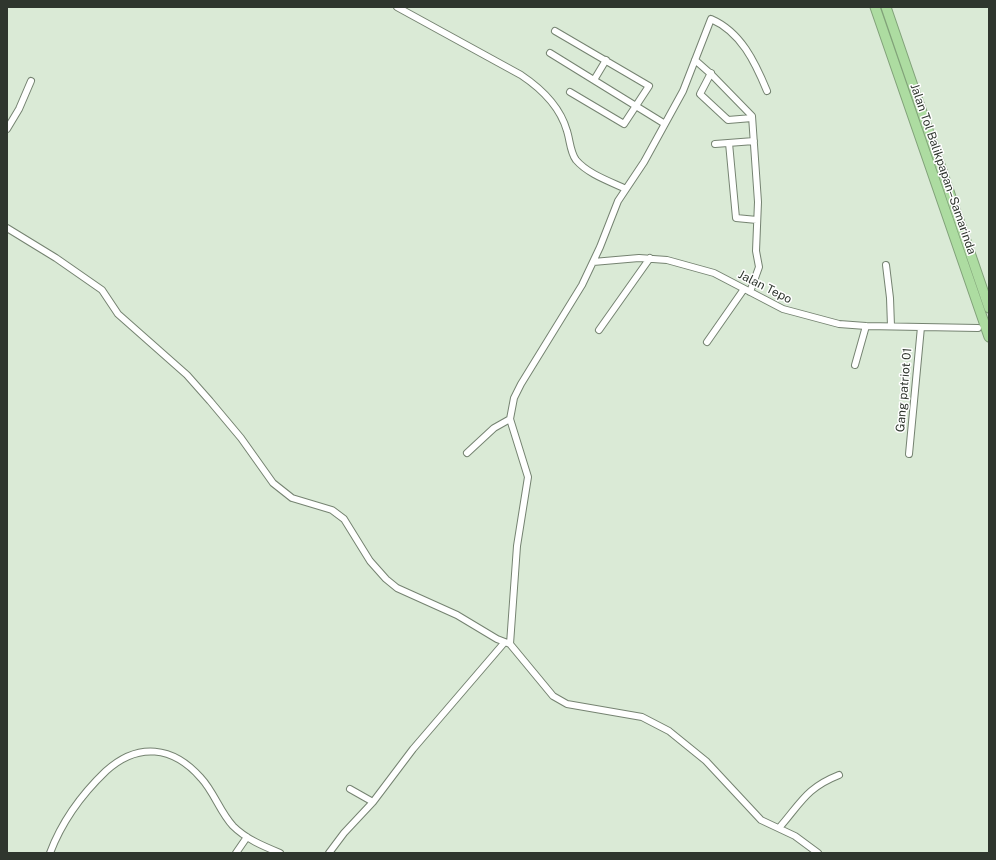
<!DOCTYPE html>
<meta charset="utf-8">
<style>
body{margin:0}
#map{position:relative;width:996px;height:860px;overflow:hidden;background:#daead6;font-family:"Public Sans",sans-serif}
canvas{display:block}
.frame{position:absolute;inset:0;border:8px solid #2f362e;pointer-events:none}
</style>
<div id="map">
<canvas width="996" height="860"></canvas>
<div class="frame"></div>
</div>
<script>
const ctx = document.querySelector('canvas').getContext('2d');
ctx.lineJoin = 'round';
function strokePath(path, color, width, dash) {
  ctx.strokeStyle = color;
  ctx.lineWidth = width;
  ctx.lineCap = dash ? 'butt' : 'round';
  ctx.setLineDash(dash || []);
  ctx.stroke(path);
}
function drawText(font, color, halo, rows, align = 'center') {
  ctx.font = font + ' "Public Sans",sans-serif';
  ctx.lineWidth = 3;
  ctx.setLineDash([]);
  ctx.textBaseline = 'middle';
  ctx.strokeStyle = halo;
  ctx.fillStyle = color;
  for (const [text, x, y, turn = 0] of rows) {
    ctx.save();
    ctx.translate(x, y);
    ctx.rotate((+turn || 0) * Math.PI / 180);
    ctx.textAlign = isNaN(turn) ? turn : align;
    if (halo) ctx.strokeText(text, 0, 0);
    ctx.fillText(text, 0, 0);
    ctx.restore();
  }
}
const minor = new Path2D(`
 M397 7 521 75C542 89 560 106 567 131 570 140 570 152 576 160 588 174 609 181 626 189
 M555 31 649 86 624 124 570 92
 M550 53 665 124
 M695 60 712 75 752 116 758 202 756 251 759 267 750 292
 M711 73 700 94 728 120 752 118
 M594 80 606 60
 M7 129 19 109 31 81
 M729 143 736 218 757 220
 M715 144 754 141
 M7 228 56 258 102 290 118 314 187 375 210 401 241 438 273 483 292 498 332 510 344 519 370 561 386 579 397 588 457 615 497 639 510 644 553 696 567 704 642 717 669 731 706 761 761 820 795 836 818 853
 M593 262 639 258 667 260 714 273 783 309 839 324 866 326 978 328
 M886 265 890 298 891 326
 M599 330 650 258
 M707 342 744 289
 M855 365 866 326
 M467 453 494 428 510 419
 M909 454 921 327
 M510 644 517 546 528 477 510 419 514 398 521 384 582 285 600 247 618 201 644 162 683 91 711 19C741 32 755 62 767 91
 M350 789 373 802
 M779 828C801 803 806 788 839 775
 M50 853C62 821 82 794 106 771 138 742 173 746 201 778 214 792 220 812 233 826 246 839 263 846 280 853
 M236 853 247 837
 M329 853 344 833 373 802 413 749 504 643`);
const highway = new Path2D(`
 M875 7 989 337
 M886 7 989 308`);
strokePath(minor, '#758371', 8);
strokePath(highway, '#81a279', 11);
strokePath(minor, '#fff', 6);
strokePath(highway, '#addca1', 9);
drawText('12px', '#2f362e', '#fff', [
 ["Jalan Tol Balikpapan–Samarinda",943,169,71],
 ["Jalan Tepo",765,287,27],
 ["Gang patriot 01",904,390,-85]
]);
</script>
